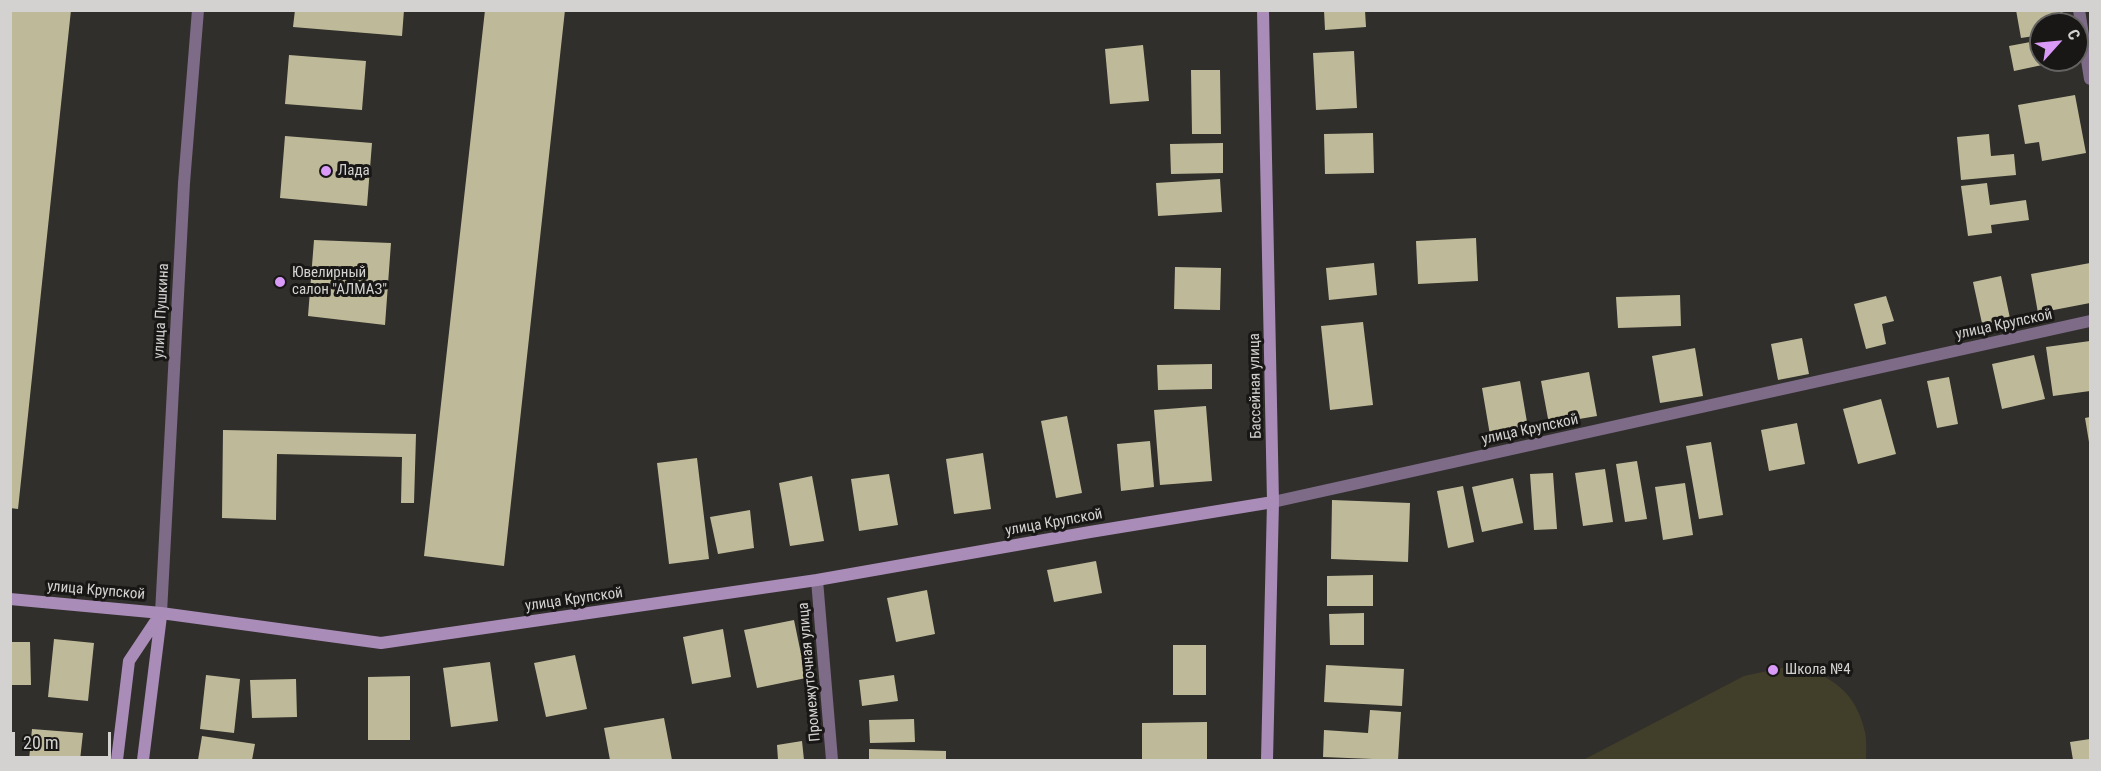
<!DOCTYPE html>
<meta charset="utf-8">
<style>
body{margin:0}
#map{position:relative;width:2101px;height:771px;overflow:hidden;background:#302f2b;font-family:"Roboto Condensed",sans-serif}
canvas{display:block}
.frame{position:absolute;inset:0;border:12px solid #d3d2d0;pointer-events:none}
.north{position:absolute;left:2029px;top:12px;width:60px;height:60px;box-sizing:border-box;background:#181716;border:2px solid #636260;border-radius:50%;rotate:63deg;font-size:16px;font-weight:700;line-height:24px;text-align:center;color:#d3d2d0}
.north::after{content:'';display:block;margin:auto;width:21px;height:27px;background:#d99af8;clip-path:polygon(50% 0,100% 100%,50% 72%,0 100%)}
.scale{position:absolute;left:12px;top:732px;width:99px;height:27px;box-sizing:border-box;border:3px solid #d3d2d0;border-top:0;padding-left:8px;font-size:18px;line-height:21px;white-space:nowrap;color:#d3d2d0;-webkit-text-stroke:4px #181716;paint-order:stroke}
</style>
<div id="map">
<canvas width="2101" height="771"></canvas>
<div class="frame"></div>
<div class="north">С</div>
<div class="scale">20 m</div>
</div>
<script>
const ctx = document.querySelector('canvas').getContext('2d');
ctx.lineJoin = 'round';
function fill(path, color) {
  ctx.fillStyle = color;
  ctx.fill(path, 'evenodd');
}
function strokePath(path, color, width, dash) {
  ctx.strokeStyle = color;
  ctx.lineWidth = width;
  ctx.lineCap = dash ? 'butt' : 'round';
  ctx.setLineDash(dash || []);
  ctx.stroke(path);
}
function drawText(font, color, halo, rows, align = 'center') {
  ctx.font = font + ' "Roboto Condensed",sans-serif';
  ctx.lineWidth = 6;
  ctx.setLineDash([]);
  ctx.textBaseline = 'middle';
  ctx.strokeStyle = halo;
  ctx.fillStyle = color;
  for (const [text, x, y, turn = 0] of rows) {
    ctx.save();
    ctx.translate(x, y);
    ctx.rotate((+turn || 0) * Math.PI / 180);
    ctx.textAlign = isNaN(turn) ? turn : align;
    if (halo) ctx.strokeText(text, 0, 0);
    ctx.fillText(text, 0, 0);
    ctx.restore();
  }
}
fill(new Path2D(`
 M1795 665C1832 676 1856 692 1865 732 1867 741 1866 752 1866 760H1583L1744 676Z`), '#413e29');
fill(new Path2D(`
 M10 10H71L18 509 10 508Z
 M295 10H404L402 36 293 27Z
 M485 10H565L504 566 424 556Z
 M1324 10H1365L1366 27 1325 30Z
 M2016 10H2062L2065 24H2041V35L2021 38Z
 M2041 40V60L2061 61 2014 71 2009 46Z
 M1143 45 1149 101 1110 104 1105 49Z
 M1354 51 1357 108 1316 110 1313 53Z
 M289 55 366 61 362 110 285 104Z
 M1191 70H1220L1221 134H1192Z
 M2075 95 2086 153 2042 161 2039 142 2025 144 2018 105Z
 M1373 133 1374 173 1325 174 1324 134Z
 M1989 134 1991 156 2014 154 2016 175 1961 180 1957 137Z
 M285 136 372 143 367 206 280 198Z
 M1223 143V173L1171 174 1170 144Z
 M1220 179 1222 212 1158 216 1156 183Z
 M1987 183 1990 205 2026 200 2029 220 1991 225 1992 233 1968 236 1961 186Z
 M1476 238 1478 281 1418 284 1416 241Z
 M314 240 391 243 385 325 308 316Z
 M1374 263 1377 295 1329 300 1326 268Z
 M2090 263V303L2038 313 2031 274Z
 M1175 267 1221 268 1220 310 1174 309Z
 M2001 276 2011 323 1983 328 1973 282Z
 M1680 295 1681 326 1618 328 1616 297Z
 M1886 296 1894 321 1882 324 1886 344 1866 349 1854 304Z
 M1363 322 1373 405 1330 410 1321 326Z
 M1802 338 1809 374 1778 380 1771 344Z
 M2090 341V391L2053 396 2046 347Z
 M1695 348 1703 396 1660 403 1652 356Z
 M2034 355 2045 399 2002 409 1992 364Z
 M1212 364V389L1158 390 1157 365Z
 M1589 372 1597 416 1549 424 1541 381Z
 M1949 377 1958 424 1937 428 1927 381Z
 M1520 381 1528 428 1490 435 1482 388Z
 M1881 399 1896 454 1858 464 1843 409Z
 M1206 406 1212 481 1160 485 1154 410Z
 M1067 416 1082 493 1056 498 1041 421Z
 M2090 417V442H2089L2085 418Z
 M1797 423 1805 464 1769 471 1761 430Z
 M223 430 416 434 414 503H401L402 457 277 454 276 520 222 518Z
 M1150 441 1154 487 1121 491 1117 444Z
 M1711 442 1723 515 1699 519 1686 446Z
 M983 453 991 509 954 514 946 459Z
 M697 458 709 559 669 564 657 463Z
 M1637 461 1647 519 1625 522 1616 464Z
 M1605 469 1613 522 1583 526 1575 473Z
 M1553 473 1557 529 1534 530 1530 474Z
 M889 474 898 525 859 531 851 479Z
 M812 476 824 541 790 546 779 483Z
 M1513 478 1523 523 1482 532 1472 487Z
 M1685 483 1693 535 1663 540 1655 487Z
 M1463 486 1474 542 1448 548 1437 491Z
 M1332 500 1410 503 1408 562 1331 559Z
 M750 510 754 548 718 554 710 517Z
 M1096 561 1102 593 1054 602 1047 570Z
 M1373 575V606H1327V576Z
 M927 590 935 634 896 642 887 598Z
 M1364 613V645H1330L1329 614Z
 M794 620 806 678 757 688 744 630Z
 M723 629 731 677 692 684 683 637Z
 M54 639 94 643 88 701 48 697Z
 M10 642H30L31 685H10Z
 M1173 645H1206V695H1173Z
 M575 655 587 709 546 717 534 663Z
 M490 662 498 721 451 727 443 668Z
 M1326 665 1404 669 1402 706 1324 702Z
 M206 675 240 679 234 733 200 729Z
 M894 675 898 701 862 706 859 680Z
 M410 676V740H368V677Z
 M296 679 297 717 252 718 250 680Z
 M1370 710 1401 712 1398 760 1323 757 1324 730 1368 733Z
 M664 718 672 760H610L604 728Z
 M914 719 915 742 870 743 869 720Z
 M1207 722V760H1142V723Z
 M32 729 83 733 80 760H29Z
 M202 736 255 744 252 760H198Z
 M2090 739V760H2073L2070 742Z
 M802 741 804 760H778L777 745Z
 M869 749 946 751V760H869Z`), '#beba99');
strokePath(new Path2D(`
 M2079 10 2090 79
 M1273 502 2090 321
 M817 580 832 760
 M161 613 184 183 198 10`), '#7d6b87', 12);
strokePath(new Path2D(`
 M1263 10 1273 502 1267 760
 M10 599 161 613 381 643 817 580 1090 532 1273 502
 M117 760 129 661 161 613
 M143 760 161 616`), '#a98cb8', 12);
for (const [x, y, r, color] of [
 [326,171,6,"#d99af8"],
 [280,282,6,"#d99af8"],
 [1773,670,6,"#d99af8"]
]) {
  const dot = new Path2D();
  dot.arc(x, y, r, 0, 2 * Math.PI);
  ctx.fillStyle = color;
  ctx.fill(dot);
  strokePath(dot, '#181716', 2);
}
drawText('15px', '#d3d2d0', '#181716', [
 ["Лада",338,171],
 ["Ювелирный",292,273],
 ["салон \"АЛМАЗ\"",292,290],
 ["Школа №4",1785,670]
], 'left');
drawText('15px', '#d3d2d0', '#181716', [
 ["улица Пушкина",162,311,-87],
 ["улица Крупской",2004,325,-12],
 ["Бассейная улица",1256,386,-91],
 ["улица Крупской",1530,430,-12],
 ["улица Крупской",1054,523,-10],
 ["улица Крупской",96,591,5],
 ["улица Крупской",574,600,-8],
 ["Промежуточная улица",810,672,-95]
]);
</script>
